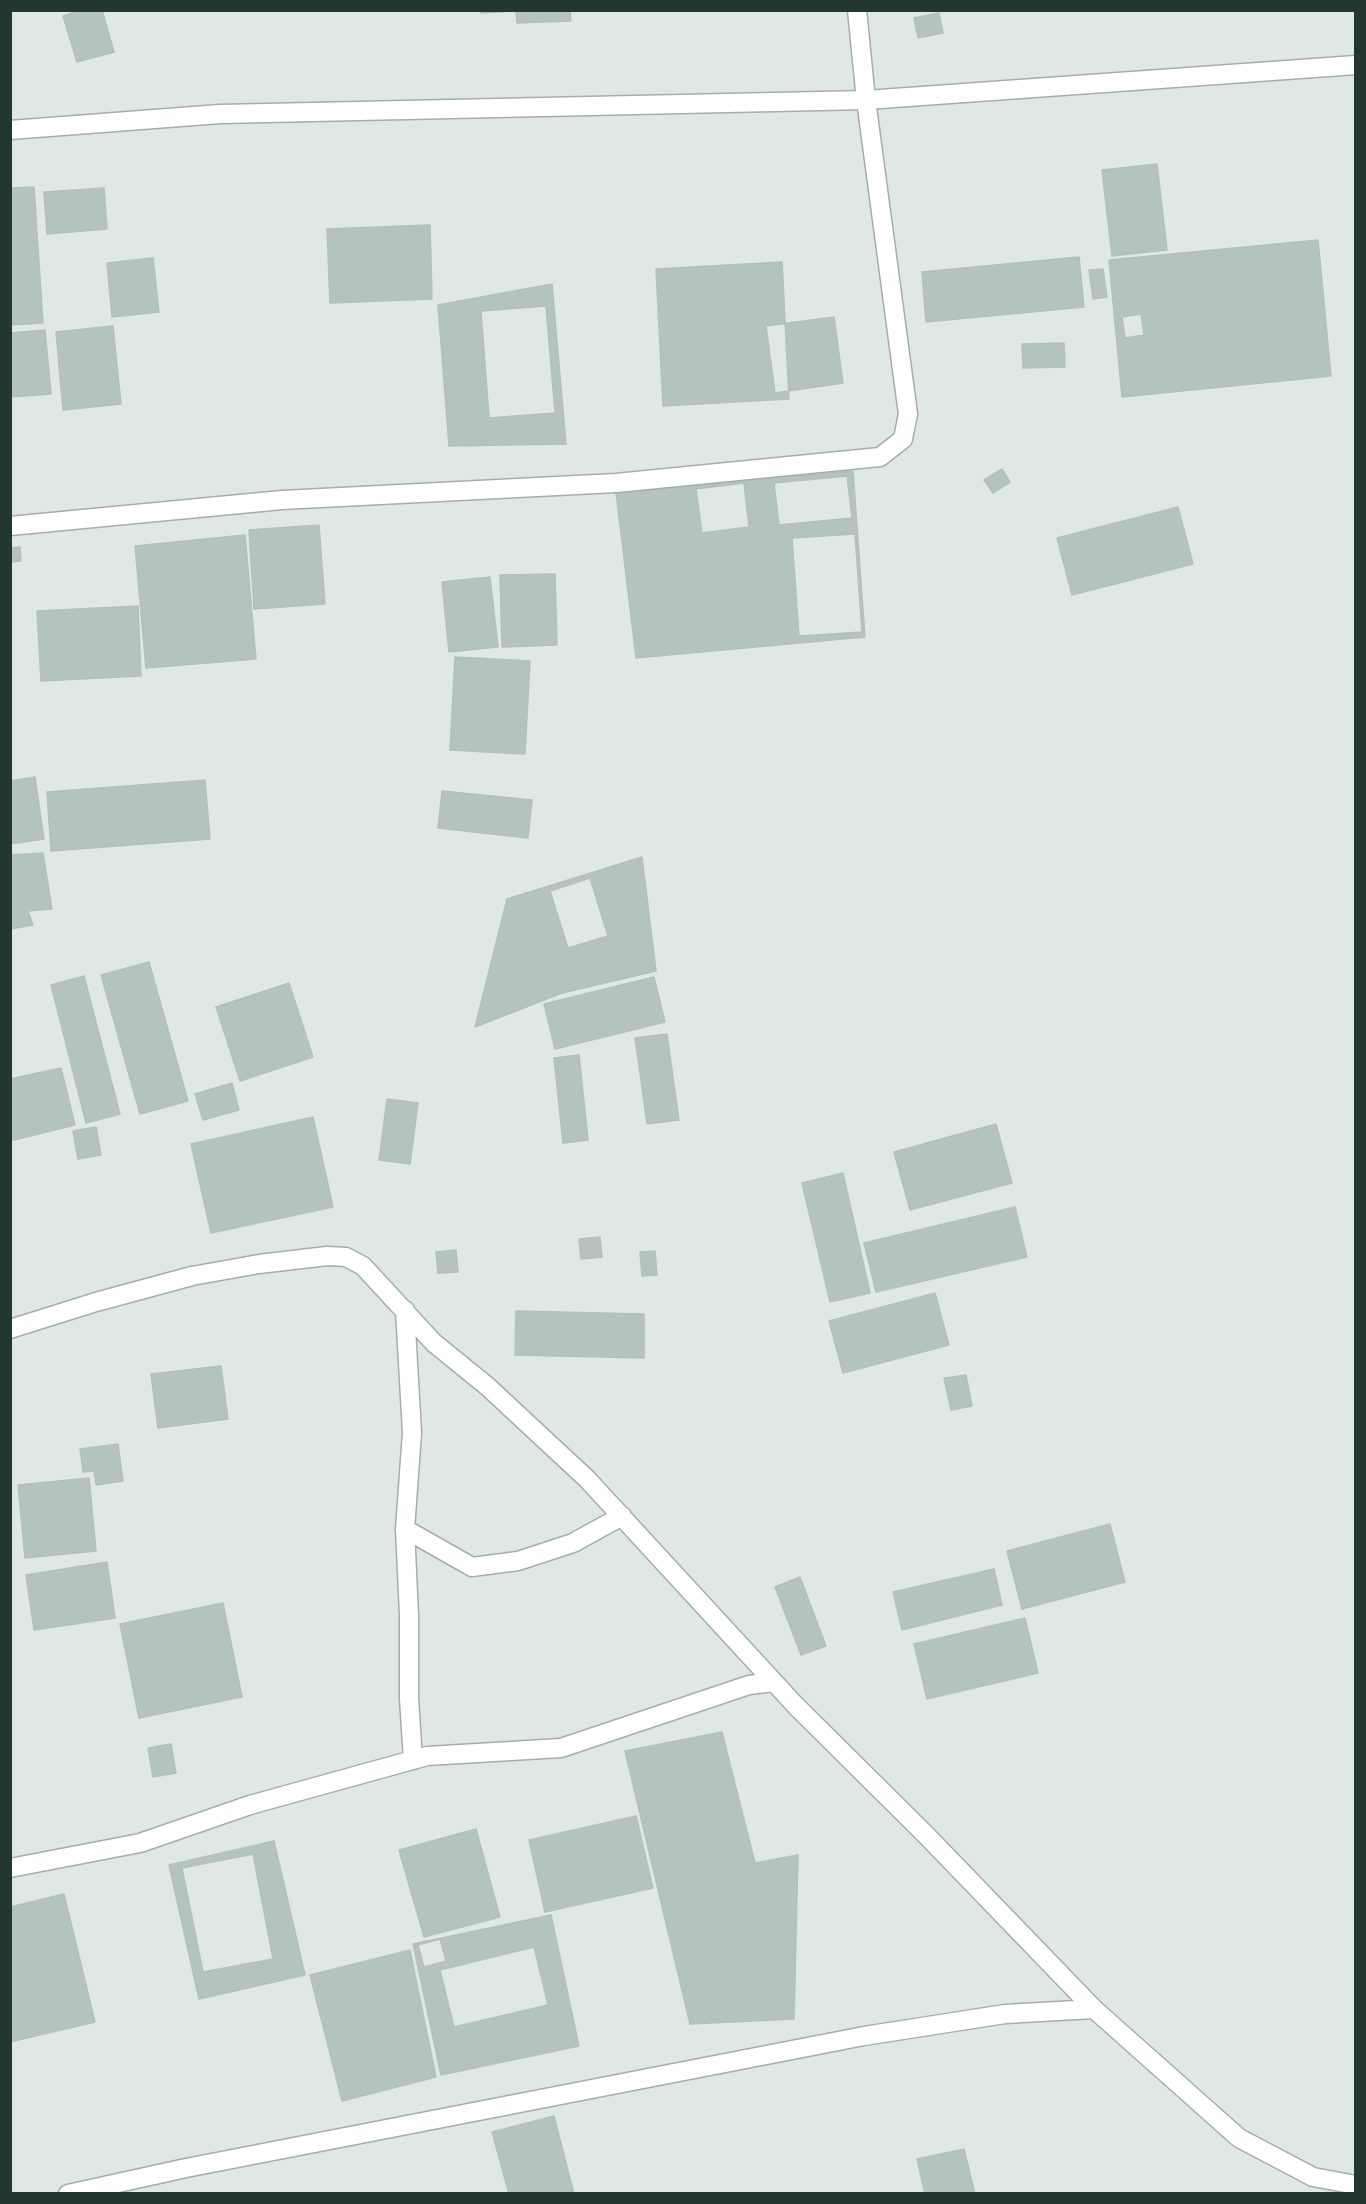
<!DOCTYPE html>
<style>
body{margin:0}
#map{position:relative;width:1366px;height:2204px;overflow:hidden;background:#dfe8e5;font-family:Helvetica,sans-serif}
canvas{display:block}
.frame{position:absolute;inset:0;border:12px solid #223632;pointer-events:none}
</style>
<div id="map">
<canvas width="1366" height="2204"></canvas>
<div class="frame"></div>
</div>
<script>
const ctx = document.querySelector('canvas').getContext('2d');
ctx.lineJoin = 'round';
function fill(path, color) {
  ctx.fillStyle = color;
  ctx.fill(path, 'evenodd');
}
function strokePath(path, color, width, dash) {
  ctx.strokeStyle = color;
  ctx.lineWidth = width;
  ctx.lineCap = dash ? 'butt' : 'round';
  ctx.setLineDash(dash || []);
  ctx.stroke(path);
}
const building = new Path2D(`
 M82 10H102L114 52 77 62 63 16Z
 M481 10H570L571 21 517 23 516 11 481 13Z
 M939 13 943 33 918 38 914 18Z
 M1157 164 1167 250 1112 256 1102 170Z
 M34 187 43 323 10 325V188Z
 M104 188 107 229 47 234 44 192Z
 M430 225 432 299 330 303 327 229Z
 M1318 240 1331 376 1122 397 1109 260ZM1141 314 1144 335 1125 338 1122 317Z
 M1079 257 1084 307 926 322 922 272Z
 M153 258 159 312 112 317 107 263Z
 M782 262 789 399 663 406 656 269Z
 M1103 269 1107 297 1093 299 1089 270Z
 M552 284 566 444 449 446 438 305Z
 M546 306 555 413 489 418 481 311Z
 M834 317 843 383 775 393 766 326Z
 M113 326 121 404 63 410 56 332Z
 M45 330 51 394 10 397V333Z
 M1064 343 1065 367 1023 368 1022 344Z
 M1002 469 1010 482 993 493 984 480Z
 M853 471 865 637 636 658 616 492ZM847 476 852 518 779 525 774 483ZM744 483 749 527 702 533 696 489ZM855 534 862 632 799 636 792 538Z
 M1178 507 1193 564 1072 595 1057 538Z
 M319 525 325 604 254 609 249 530Z
 M245 535 256 659 146 668 135 546Z
 M20 547 21 561 10 562V548Z
 M555 574 557 645 502 647 500 575Z
 M490 577 498 647 449 652 442 582Z
 M138 606 141 676 41 681 37 611Z
 M455 657 530 661 525 754 450 750Z
 M35 777 44 839 10 844V781Z
 M205 780 210 839 51 851 47 792Z
 M442 791 532 800 528 838 438 828Z
 M43 853 52 909 28 911 33 925 10 929V855Z
 M642 857 656 971 562 993 475 1027 507 899ZM590 878 608 936 568 948 550 891Z
 M149 962 188 1101 140 1114 101 975Z
 M84 976 120 1114 86 1123 51 985Z
 M654 977 665 1022 555 1049 544 1004Z
 M289 983 313 1057 240 1081 216 1007Z
 M667 1034 679 1120 647 1124 635 1038Z
 M579 1055 588 1140 563 1143 554 1058Z
 M61 1068 75 1125 10 1141V1079Z
 M232 1083 239 1110 203 1120 195 1094Z
 M387 1099 418 1103 410 1164 379 1160Z
 M313 1117 333 1207 211 1233 191 1144Z
 M996 1124 1012 1183 910 1210 894 1152Z
 M96 1127 101 1155 78 1159 73 1131Z
 M843 1173 870 1293 830 1302 802 1183Z
 M1015 1207 1027 1257 876 1292 864 1243Z
 M600 1237 602 1257 581 1259 579 1239Z
 M456 1250 458 1272 438 1273 436 1252Z
 M655 1251 657 1275 642 1276 640 1252Z
 M935 1293 949 1345 843 1373 829 1321Z
 M516 1311 644 1314V1358L515 1355Z
 M221 1366 228 1419 158 1428 151 1374Z
 M966 1375 972 1406 951 1410 944 1378Z
 M118 1444 123 1481 96 1485 94 1471 83 1472 80 1449Z
 M89 1478 96 1551 25 1558 18 1485Z
 M1110 1524 1125 1582 1022 1609 1007 1551Z
 M107 1562 115 1618 34 1630 26 1575Z
 M994 1569 1002 1605 902 1630 893 1592Z
 M800 1577 826 1646 801 1655 775 1587Z
 M223 1603 242 1697 139 1718 120 1624Z
 M1025 1618 1038 1673 927 1699 914 1644Z
 M722 1732 755 1863 798 1855 794 2019 690 2024 625 1751Z
 M171 1744 176 1773 153 1777 148 1748Z
 M636 1816 653 1888 545 1912 529 1840Z
 M476 1829 500 1917 424 1937 399 1850Z
 M274 1841 305 1975 199 1999 169 1865ZM253 1854 273 1959 203 1972 182 1868Z
 M64 1894 95 2022 10 2042V1907Z
 M551 1915 579 2046 441 2075 413 1944ZM440 1939 446 1961 424 1967 418 1945ZM534 1947 548 2005 454 2027 440 1970Z
 M410 1950 436 2077 342 2101 310 1975Z
 M554 2116 574 2194H509L492 2132Z
 M964 2149 975 2194H925L917 2159Z`);
fill(building, '#b5c3be');
strokePath(building, '#b3c1bc', 1.5);
const minor = new Path2D(`
 M10 130 220 114 866 100 1356 65
 M10 526 282 500 616 483 880 457 903 439 908 414 866 100 857 10
 M405 1310 412 1433 405 1529 409 1615V1698L413 1760
 M10 1329 96 1302 192 1276 259 1264 327 1256 346 1257 363 1266 434 1343 487 1386 587 1479 796 1706 926 1835 1094 2009 1239 2138 1313 2177 1356 2185
 M405 1529 472 1567 518 1561 573 1543 622 1516
 M10 1868 140 1843 250 1805 427 1756 561 1748 749 1685 774 1682
 M68 2194 186 2168 864 2036 1005 2014 1094 2009`);
strokePath(minor, '#a3afac', 21);
strokePath(minor, '#fff', 18);
</script>
